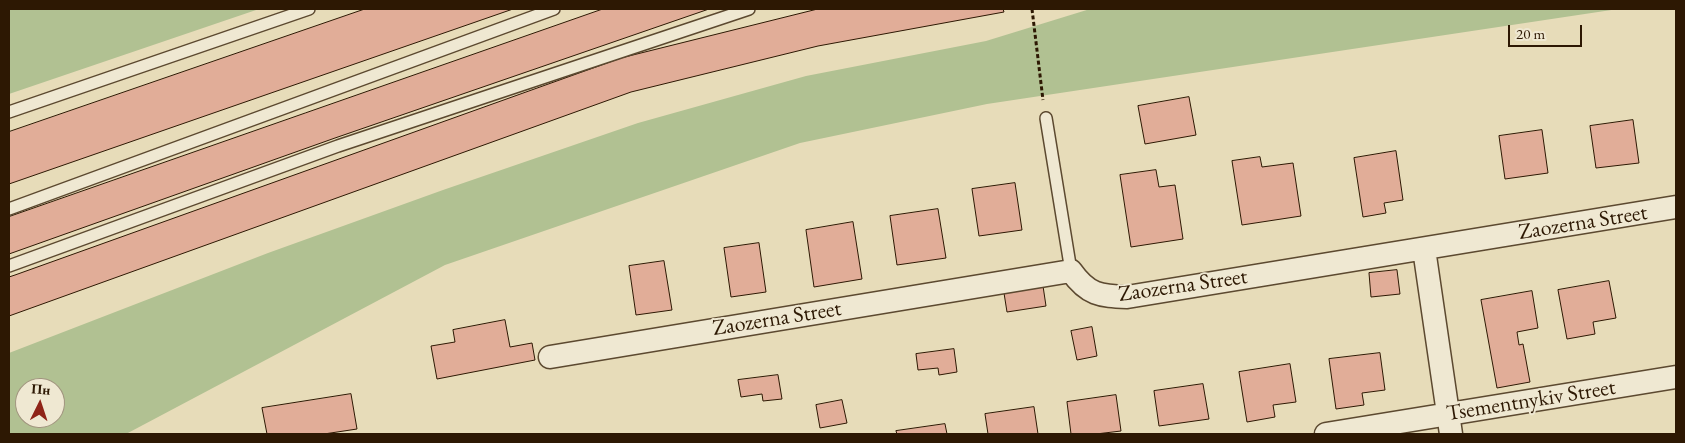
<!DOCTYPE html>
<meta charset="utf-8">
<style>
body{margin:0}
#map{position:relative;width:1685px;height:443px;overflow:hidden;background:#e7dcb9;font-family:"EB Garamond",serif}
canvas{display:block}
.frame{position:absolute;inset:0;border:10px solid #2d1803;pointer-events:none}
.north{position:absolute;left:15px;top:378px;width:50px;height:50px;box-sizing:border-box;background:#efe8d2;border:1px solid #a1957f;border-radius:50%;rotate:4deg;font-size:14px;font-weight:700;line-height:20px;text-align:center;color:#2d1803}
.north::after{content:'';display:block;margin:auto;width:18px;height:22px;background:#8f2418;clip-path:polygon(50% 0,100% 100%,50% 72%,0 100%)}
.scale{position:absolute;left:1508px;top:25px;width:74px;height:22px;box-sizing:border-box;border:2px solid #2d1803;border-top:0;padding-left:6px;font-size:15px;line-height:18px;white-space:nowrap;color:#2d1803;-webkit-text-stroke:4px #efe8d2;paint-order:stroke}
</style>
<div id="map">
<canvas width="1685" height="443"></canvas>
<div class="frame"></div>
<div class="north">Пн</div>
<div class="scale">20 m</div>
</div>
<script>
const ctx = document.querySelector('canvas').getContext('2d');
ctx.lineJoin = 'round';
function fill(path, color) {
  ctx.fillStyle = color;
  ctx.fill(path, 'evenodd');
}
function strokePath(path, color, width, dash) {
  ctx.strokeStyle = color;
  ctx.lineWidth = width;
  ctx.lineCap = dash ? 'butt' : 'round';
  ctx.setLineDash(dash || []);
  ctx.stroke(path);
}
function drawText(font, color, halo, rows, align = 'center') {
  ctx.font = font + ' "EB Garamond",serif';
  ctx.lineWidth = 4;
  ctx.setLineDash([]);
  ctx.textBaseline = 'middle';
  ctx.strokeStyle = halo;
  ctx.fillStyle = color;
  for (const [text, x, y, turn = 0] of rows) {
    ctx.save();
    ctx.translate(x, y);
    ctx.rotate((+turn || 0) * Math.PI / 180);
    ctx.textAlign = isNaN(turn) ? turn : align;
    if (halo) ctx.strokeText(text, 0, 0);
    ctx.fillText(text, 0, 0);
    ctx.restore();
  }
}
fill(new Path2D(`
 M9 9H259L9 94Z
 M1090 9H1618L987 104 800 143 445 265 126 434H9V353L268 253 443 190 638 123 806 76 986 41ZM25 388H55V418H25Z`), '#b1c192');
const building = new Path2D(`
 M365 9H513L9 184V132Z
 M603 9H709L335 138 9 254V217Z
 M818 9H1003L1004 12 818 46 631 92 9 316V277L15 275 621 58Z
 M1189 97 1196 135 1145 144 1138 106Z
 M1633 120 1639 163 1596 168 1590 126Z
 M1542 130 1548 173 1505 179 1499 136Z
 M1396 151 1403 200 1384 203 1386 213 1363 217 1354 158Z
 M1260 157 1262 167 1293 163 1301 216 1242 225 1232 161Z
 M1156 170 1159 187 1175 185 1183 239 1131 247 1120 175Z
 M1015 183 1022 230 979 236 972 189Z
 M938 209 946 258 897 265 890 216Z
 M853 222 862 279 814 287 806 230Z
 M759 243 766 292 731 297 724 248Z
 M664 261 672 310 636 315 629 266Z
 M1397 270 1400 294 1371 297 1369 273Z
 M1609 281 1616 318 1593 322 1595 334 1567 339 1558 290Z
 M1043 286 1046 306 1007 312 1004 293Z
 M1532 291 1538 328 1517 332 1519 345 1523 344 1530 382 1497 388 1481 300Z
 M505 320 510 347 532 343 535 360 437 379 431 346 455 342 453 330Z
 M1092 327 1097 356 1077 360 1071 331Z
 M954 349 957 372 939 375 938 368 918 370 916 354Z
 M1380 353 1385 390 1362 393 1364 405 1336 409 1329 359Z
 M1290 364 1296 402 1273 405 1275 417 1247 422 1239 372Z
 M778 375 782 399 763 401 762 394 741 397 738 380Z
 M1203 384 1209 419 1159 426 1154 391Z
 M351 394 357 429 324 434H267L262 408Z
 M1116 395 1121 431 1096 434H1071L1067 402Z
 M842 400 847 423 820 428 816 405Z
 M1034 407 1038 434H988L985 414Z
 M945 424 947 434H897L896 431Z`);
fill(building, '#e1ad98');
strokePath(building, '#2d1803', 1);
const lane = new Path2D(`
 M9 112 309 9
 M1046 118 1071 271
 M9 209 554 9
 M9 266 338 146 749 9`);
const street = new Path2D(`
 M1424 249 1451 434
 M550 357 1071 271C1088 295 1100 296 1127 297L1676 207
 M1326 434 1676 377`);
strokePath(lane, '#5c4930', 14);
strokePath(street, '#5c4930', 25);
strokePath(new Path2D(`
 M1032 9 1043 100`), '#2d1803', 3, [4, 2.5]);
strokePath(lane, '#efe8d2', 11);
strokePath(street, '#efe8d2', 22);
drawText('22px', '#2d1803', '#efe8d2', [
 ["Zaozerna Street",1583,223,-9],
 ["Zaozerna Street",1183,286,-8],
 ["Zaozerna Street",777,319,-9],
 ["Tsementnykiv Street",1531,401,-9]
]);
</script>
